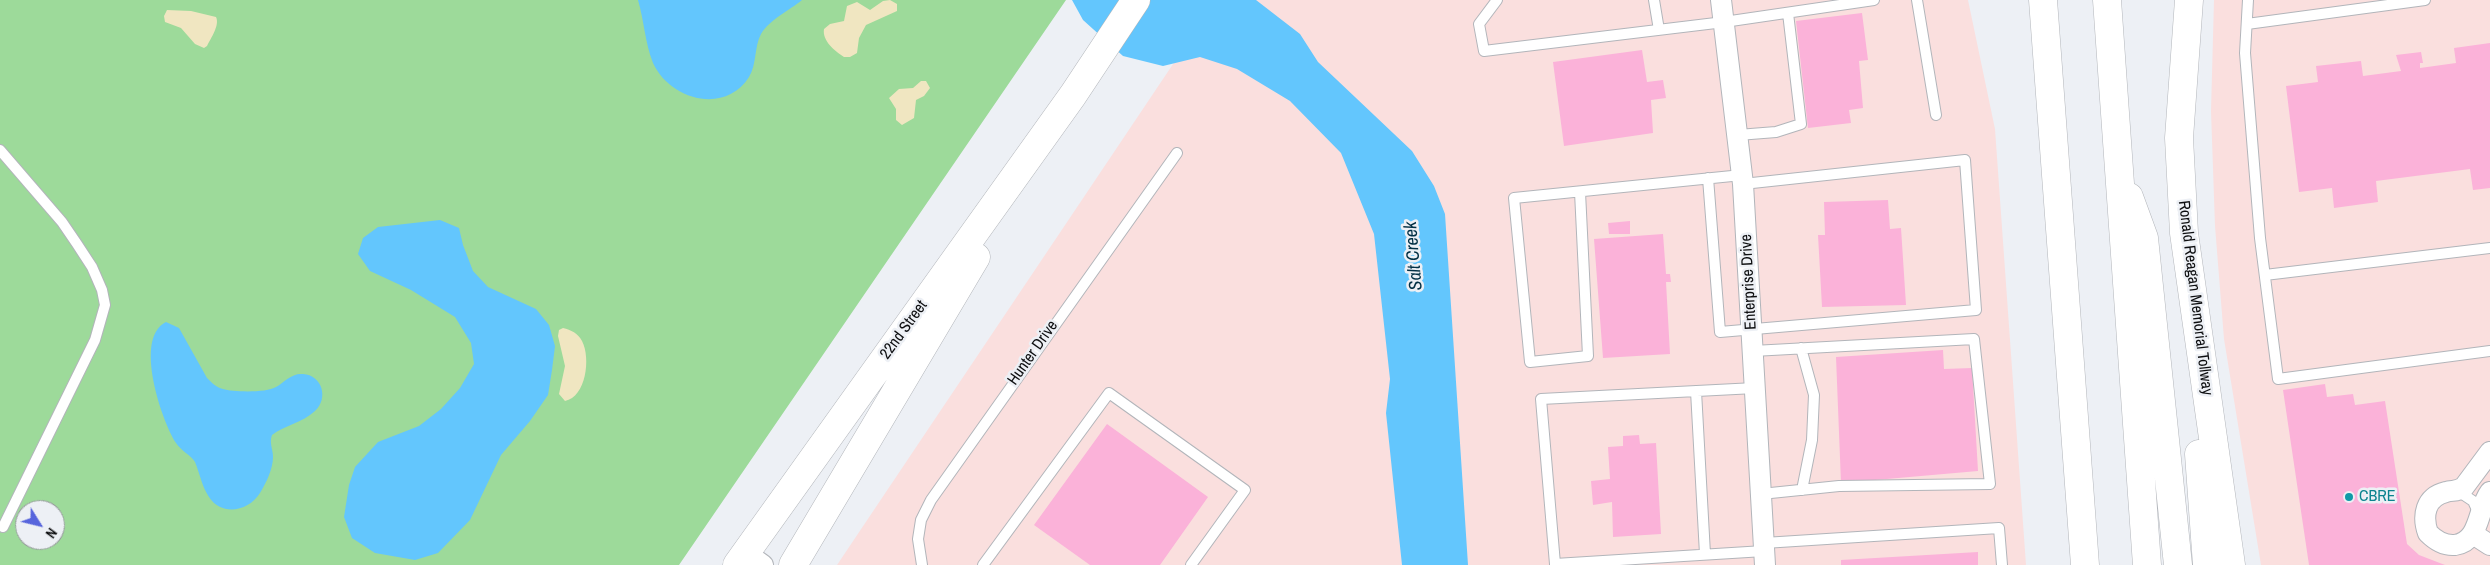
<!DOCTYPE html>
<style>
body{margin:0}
#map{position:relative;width:2490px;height:565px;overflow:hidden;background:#edf0f5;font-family:"Archivo Narrow",sans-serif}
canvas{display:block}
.north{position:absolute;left:15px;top:500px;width:50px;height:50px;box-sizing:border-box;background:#edf0f5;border:1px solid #939699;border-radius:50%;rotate:126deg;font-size:14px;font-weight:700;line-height:20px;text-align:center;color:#0d0e10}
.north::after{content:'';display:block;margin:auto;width:18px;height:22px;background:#5765dc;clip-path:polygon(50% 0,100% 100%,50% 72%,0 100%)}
</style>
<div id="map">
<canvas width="2490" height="565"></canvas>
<div class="north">N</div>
</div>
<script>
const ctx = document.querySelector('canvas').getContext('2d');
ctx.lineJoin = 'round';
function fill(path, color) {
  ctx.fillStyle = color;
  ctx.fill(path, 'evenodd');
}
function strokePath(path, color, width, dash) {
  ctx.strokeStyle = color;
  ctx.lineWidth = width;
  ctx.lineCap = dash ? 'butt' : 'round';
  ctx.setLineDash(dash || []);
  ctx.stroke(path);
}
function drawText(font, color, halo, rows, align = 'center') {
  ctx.font = font + ' "Archivo Narrow",sans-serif';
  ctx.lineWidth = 5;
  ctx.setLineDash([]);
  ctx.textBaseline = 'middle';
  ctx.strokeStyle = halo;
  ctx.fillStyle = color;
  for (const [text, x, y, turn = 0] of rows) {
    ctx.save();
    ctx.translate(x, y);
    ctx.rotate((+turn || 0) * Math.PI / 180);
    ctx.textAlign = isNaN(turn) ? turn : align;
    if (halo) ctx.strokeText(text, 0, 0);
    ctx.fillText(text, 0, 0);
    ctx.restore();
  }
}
fill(new Path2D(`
 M1216 0H1968L1995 129 2026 565H837Z
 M2214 0H2490V565H2261L2224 339 2215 226 2211 111Z`), '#fadfde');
fill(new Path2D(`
 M0 0H1066L679 565H0ZM25 510H55V540H25Z`), '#9dda9a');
fill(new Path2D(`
 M890 0 897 4V11L866 25 859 38 857 53 850 57H844C835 51 822 41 824 29L830 24 844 21 847 6 857 2 870 10 883 1Z
 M167 10 191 11 216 17C220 25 211 38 207 46L204 48 195 44 181 28 165 22 164 16Z
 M921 81H926L930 88 924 96 916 100 914 118 902 125 896 120V109L889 98 899 89 913 88Z
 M563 328C571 330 578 333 582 341 591 358 586 397 565 401L559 394 565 366 558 336 559 330Z`), '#f0e6c1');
fill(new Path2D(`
 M638 0H802C790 10 769 20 761 34 754 47 757 64 749 77 725 115 670 100 653 63 645 43 644 20 638 0Z
 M1072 0H1256L1300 34 1318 62 1412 151 1434 186 1445 214 1468 565H1402L1386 413 1390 379 1374 234 1341 153 1290 101 1237 69 1200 57 1163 66 1123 56 1083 20Z
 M440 220 459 228 463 245 473 271 488 287 536 309 549 325 555 346 552 370 548 395 530 421 501 455 470 520 438 553 415 560 375 553 352 538 344 517 349 485 355 467 378 442 419 426 441 409 460 388 474 364 471 343 455 317 411 290 370 271 358 254 363 238 378 227Z
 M166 322 179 328 207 378C212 383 216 387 223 389 233 392 266 393 276 387 285 382 291 373 303 374 322 375 329 398 315 411 302 423 285 425 272 435 269 443 273 449 273 457 273 469 266 483 260 493 249 511 222 517 209 497 202 487 200 474 195 462 191 455 181 451 176 443 162 421 133 338 166 322Z`), '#63c6fd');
fill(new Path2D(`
 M1862 13 1868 60 1859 61 1863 108 1849 110 1851 123 1808 128 1796 21Z
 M2490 43V188L2473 190 2470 169 2376 181 2378 202 2334 208 2332 188 2299 192 2286 86 2318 82 2316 66 2361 61 2363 76 2401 71 2396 55 2421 52 2423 63H2420V68L2456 63 2454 48Z
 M1642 50 1647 82 1663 80 1666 98 1651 100 1653 133 1564 146 1553 62Z
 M1888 200 1890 229 1901 228 1906 305 1822 307 1818 235H1825L1824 202Z
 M1630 221V234H1609L1608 223Z
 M1663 234 1666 274H1670L1671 282H1666L1670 354 1603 358 1594 239Z
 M1943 350 1944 369 1972 368 1978 471 1841 483 1836 357Z
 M2325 384 2327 397 2353 394 2355 405 2385 401 2407 544 2419 555 2445 565H2309L2283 390Z
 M1107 424 1208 497 1160 565H1090L1034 525Z
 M1639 435 1640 444 1656 443 1661 534 1613 537 1612 502 1593 505 1591 481 1610 479 1608 447 1623 446V436Z
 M1978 552V565H1841V560Z`), '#fbb2d9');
const lane = new Path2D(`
 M1497 0 1479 24 1484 51 1724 22 1874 0
 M1654 0 1659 30
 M1917 0 1936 115
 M2248 0 2245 53 2260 238 2278 379 2490 351
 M2247 24 2425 0
 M1738 135 1776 132 1801 124 1788 13
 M0 150 62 222 77 244 92 267 102 290 105 305 95 340 3 527
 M1708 178 1720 332 1976 310 1965 160 1743 184
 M1580 192 1588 356 1530 362 1514 198C1590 191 1666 182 1742 175
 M2265 275 2490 248
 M1801 348 1814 395 1812 440 1802 490
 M1753 351 1974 339 1990 484 1839 486 1761 494
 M1755 388 1541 399 1555 564 1764 551
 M1696 391 1705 554
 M2458 491 2473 501 2478 512
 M1764 543 1999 528 2002 565
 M922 565 918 539 921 520 931 500 1177 153
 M983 565 1109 393 1245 490 1191 565`);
const street = new Path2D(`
 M1721 0 1743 184 1765 565
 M2490 452 2464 487C2457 492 2453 490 2446 492 2425 497 2422 516 2428 533 2436 541 2444 546 2455 545 2481 541 2477 509 2490 492
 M2473 534 2490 545
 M745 552 763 565`);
const primary = new Path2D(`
 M737 565 1073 95 1136 0
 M793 565 976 257`);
const highway = new Path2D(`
 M2043 0 2085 565
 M2107 0 2147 565
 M2189 0 2179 138 2184 233 2231 565
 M2129 197 2144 238 2178 565
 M2199 454 2207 565`);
strokePath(lane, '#b2b5ba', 12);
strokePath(street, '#b2b5ba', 22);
strokePath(primary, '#b2b5ba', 29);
strokePath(highway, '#b2b5ba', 29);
strokePath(lane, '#fff', 10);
strokePath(street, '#fff', 20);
strokePath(primary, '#fff', 28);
strokePath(highway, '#fff', 28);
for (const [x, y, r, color] of [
 [2349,497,5,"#0f9aa8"]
]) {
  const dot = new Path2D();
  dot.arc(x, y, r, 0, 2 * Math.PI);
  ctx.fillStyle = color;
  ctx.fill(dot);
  strokePath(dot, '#edf0f5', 2);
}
drawText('16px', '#0d0e10', '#edf0f5', [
 ["Enterprise Drive",1749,282,-93],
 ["Ronald Reagan Memorial Tollway",2195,298,83],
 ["22nd Street",904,330,-54],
 ["Hunter Drive",1033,353,-55]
]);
drawText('16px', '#0d838f', '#edf0f5', [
 ["CBRE",2359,497]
], 'left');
drawText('italic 18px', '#023045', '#edf0f5', [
 ["Salt Creek",1414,256,-95]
]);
</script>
